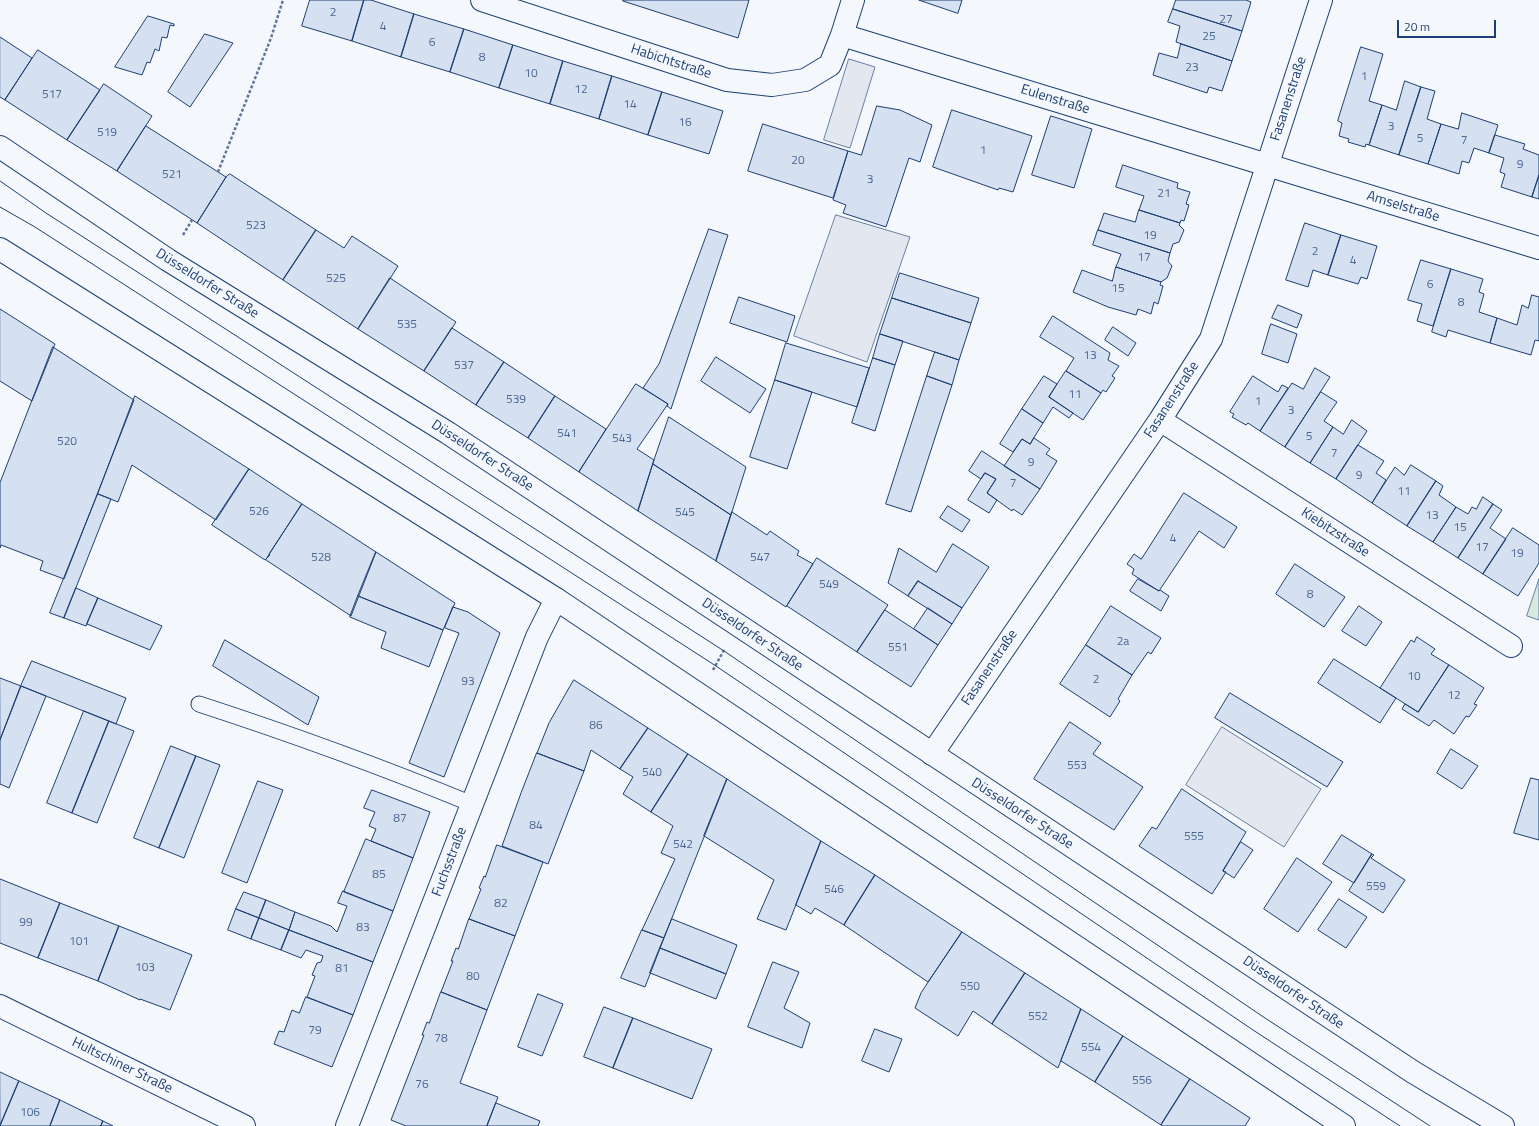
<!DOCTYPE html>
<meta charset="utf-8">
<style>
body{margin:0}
#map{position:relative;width:1539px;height:1126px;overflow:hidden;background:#f4f7fb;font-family:"Titillium Web",sans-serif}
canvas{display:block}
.scale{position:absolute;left:1397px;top:20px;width:99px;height:18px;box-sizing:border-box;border:2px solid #1d3f73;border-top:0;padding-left:5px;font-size:12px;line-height:14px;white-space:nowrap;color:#1d3f73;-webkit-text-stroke:3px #f4f7fb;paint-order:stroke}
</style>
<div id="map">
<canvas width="1539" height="1126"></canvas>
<div class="scale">20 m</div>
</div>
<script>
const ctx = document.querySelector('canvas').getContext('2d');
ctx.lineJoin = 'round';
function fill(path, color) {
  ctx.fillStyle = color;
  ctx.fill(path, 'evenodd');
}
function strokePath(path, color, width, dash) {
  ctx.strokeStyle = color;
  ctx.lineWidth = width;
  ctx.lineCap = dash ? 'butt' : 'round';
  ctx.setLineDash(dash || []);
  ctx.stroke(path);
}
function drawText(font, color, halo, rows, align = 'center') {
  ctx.font = font + ' "Titillium Web",sans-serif';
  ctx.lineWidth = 3;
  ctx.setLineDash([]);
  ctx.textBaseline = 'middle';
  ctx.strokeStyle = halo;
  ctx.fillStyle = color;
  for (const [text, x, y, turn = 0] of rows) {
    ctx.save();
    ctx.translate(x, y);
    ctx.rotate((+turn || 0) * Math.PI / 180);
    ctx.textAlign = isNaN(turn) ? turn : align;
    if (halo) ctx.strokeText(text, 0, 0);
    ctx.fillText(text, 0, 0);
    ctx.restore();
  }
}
const green = new Path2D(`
 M1539 579V620L1527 616Z`);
fill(green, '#d7e8df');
strokePath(green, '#687fa3', 1);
const parking = new Path2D(`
 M849 59 875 67 850 148 824 140Z
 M836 215 910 237 867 362 794 336Z
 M1222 727 1321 789 1284 847 1186 785Z`);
fill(parking, '#e3e8f0');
strokePath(parking, '#687fa3', 1);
const building = new Path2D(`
 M310 0H364L352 41 302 26Z
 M364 0H371L414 14 401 57 352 41Z
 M623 0H749L738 38 623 1Z
 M919 0H962L958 13Z
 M1176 0H1246L1251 2 1242 31 1173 9Z
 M1173 9 1242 31 1232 61 1176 42 1180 26 1168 22Z
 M414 14 464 29 450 72 401 57Z
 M148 16 174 24V26L170 25 167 38 162 37 159 51 155 49 150 63 147 62 142 75 115 67Z
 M464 29 513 45 499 88 450 72Z
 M205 34 233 43 190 107 168 92Z
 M0 37 32 58 5 100 0 97Z
 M1181 44 1232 61 1222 91 1209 87 1207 93 1153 75 1159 53 1177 58Z
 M513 45 563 61 550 104 499 88Z
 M1361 47 1383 54 1369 101 1382 105 1369 145 1366 144 1365 147 1348 142 1349 139 1339 136 1342 123 1338 121Z
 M38 50 100 90 67 140 5 100Z
 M563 61 612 76 599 119 550 104Z
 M612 76 662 92 648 135 599 119Z
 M1405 81 1421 87 1399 155 1369 145 1382 105 1396 110Z
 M104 84 152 116 117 171 67 140Z
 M1421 87 1435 91 1427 119 1441 124 1428 164 1399 155Z
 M662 92 723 111 709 154 648 135Z
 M877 106 900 110 932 125 920 162 909 158 886 227 843 213 846 205 833 200 848 151 861 155Z
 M952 110 1032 136 1013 192 999 188 998 190 933 167Z
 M1462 113 1498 125 1489 153 1474 148 1469 163 1462 161 1459 174 1428 164 1441 124 1458 129Z
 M1051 116 1092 129 1074 188 1032 175Z
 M763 124 848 151 833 198 748 171Z
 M146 126 226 177 197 223 117 171Z
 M1495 135 1525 144 1523 149 1539 155V175L1532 197 1501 187 1505 174 1500 172 1504 158 1489 153Z
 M1123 165 1178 183 1177 188 1190 192 1186 204 1189 205 1184 221 1181 220 1180 223 1139 210 1144 196 1116 187Z
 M230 174 316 230 283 280 197 223 226 177Z
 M1539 175V199L1532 197Z
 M1139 210 1180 223 1179 225 1184 230 1179 242 1173 244 1170 253 1098 230 1104 213 1135 222Z
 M1305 223 1341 235 1328 275 1313 270 1308 287 1286 280Z
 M709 229 728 235 671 409 667 406 668 404 643 388 659 364Z
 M316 230 344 248 352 236 398 266 358 329 283 280Z
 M1098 230 1170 253 1168 261 1172 266 1167 278 1161 282 1116 267 1121 254 1093 245Z
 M1341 235 1377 246 1367 279 1361 277 1358 284 1328 275Z
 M1421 260 1451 269 1433 326 1417 321 1422 304 1408 300Z
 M1116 267 1161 282 1160 285 1163 286 1158 304 1154 302 1151 314 1138 309 1136 315 1108 307 1073 292 1082 270 1112 281Z
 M1451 269 1483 279 1479 292 1484 294 1479 312 1497 318 1490 343 1448 330 1446 337 1432 332Z
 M900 273 979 298 971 323 892 298Z
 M390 278 456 322 424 371 358 329Z
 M1532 295 1539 297V341L1535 340 1531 355 1490 343 1497 318 1517 325 1522 305 1528 308Z
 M739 297 795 316 787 342 730 323Z
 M892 298 971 323 959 360 880 334Z
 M1278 305 1302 315 1297 328 1272 318Z
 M0 309 55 344 32 401 0 381Z
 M1053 316 1110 353 1108 360 1119 366 1112 376 1115 378 1106 392 1103 390 1101 393 1066 371 1074 358 1040 337Z
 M1271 324 1297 334 1288 363 1262 354Z
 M1113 327 1136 343 1128 356 1105 340Z
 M452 328 504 362 476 405 424 371Z
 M880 334 903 341 895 365 873 358Z
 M786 343 869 368 857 407 775 380Z
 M53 347 134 400 64 579 40 570 43 561 1 545 0 548V483Z
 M935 352 959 360 952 385 927 376Z
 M716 357 766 389 750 413 701 381Z
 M873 358 895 365 875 431 852 423Z
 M504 362 555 396 528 438 476 405Z
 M1315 368 1330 377 1285 447 1260 431 1292 383 1303 389Z
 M1066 371 1101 393 1083 420 1049 397Z
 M927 376 952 385 911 512 886 504Z
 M1044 376 1057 384 1049 397 1073 413 1069 418 1053 407 1043 423 1022 409Z
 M1253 376 1278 392 1282 385 1288 388 1260 431 1248 423 1246 425 1232 417 1234 414 1230 412Z
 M775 380 812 392 787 469 750 457Z
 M636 384 668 404 637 449 654 460 638 511 579 472Z
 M1321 392 1337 402 1324 421 1333 427 1310 463 1285 447Z
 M135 396 249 469 216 520 132 465 118 502 98 494Z
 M555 396 606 429 579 472 528 438Z
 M1022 409 1043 423 1030 444 1022 439 1013 452 1000 444Z
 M669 417 746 467 731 515 653 464Z
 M1352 420 1367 431 1336 479 1310 463 1333 427 1343 434Z
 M1034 438 1050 449 1046 454 1057 461 1040 489 1004 466 1022 439 1030 444Z
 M1358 445 1384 461 1376 473 1386 480 1372 503 1336 479Z
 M982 451 1040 489 1022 515 1013 509 1012 511 987 493 996 479 985 473 981 479 969 471Z
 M653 464 731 515 716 561 638 511Z
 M1411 465 1436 481 1407 526 1372 503 1395 467 1404 475Z
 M249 469 302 504 269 554 270 555 265 560 212 525Z
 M985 473 996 479 987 493 997 500 989 513 968 500Z
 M1436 481 1443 486 1439 495 1456 507 1433 542 1407 526Z
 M1184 493 1237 527 1224 548 1199 531 1159 591 1132 574 1134 569 1127 564 1134 554 1141 559Z
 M98 494 111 499 64 618 50 613Z
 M1483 497 1493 504 1458 558 1433 542 1456 507 1468 514 1472 507 1476 509Z
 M302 504 376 552 351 616 266 560Z
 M1493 504 1502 510 1490 528 1506 539 1483 574 1458 558Z
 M948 506 970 520 962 532 940 518Z
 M732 512 767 535 770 531 799 551 797 555 813 564 786 607 716 561Z
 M1513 528 1539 545V563L1518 596 1483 574Z
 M953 544 989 567 962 608 918 581 908 596 888 583 899 548 936 572Z
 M376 552 455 603 443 630 358 596Z
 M817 558 888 605 857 652 787 606Z
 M1295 564 1345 597 1324 627 1276 594Z
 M1138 579 1159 591 1160 590 1169 596 1161 611 1130 591Z
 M918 581 962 608 952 624 908 596Z
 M76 588 98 598 86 626 64 618Z
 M358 596 443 630 429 667 381 648 386 632 350 617Z
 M98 598 162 626 150 650 87 624Z
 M1111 606 1161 638 1151 654 1148 652 1132 675 1086 645Z
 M1359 606 1382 622 1366 646 1342 631Z
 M453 607 468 612 500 633 444 777 409 763 459 633 445 628Z
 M928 608 952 624 938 645 914 629Z
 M885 610 938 645 911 687 857 652Z
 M1417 637 1435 649 1431 654 1449 665 1418 712 1380 688 1411 640 1414 642Z
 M225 640 319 697 308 725 213 666Z
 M1086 645 1132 675 1118 699 1120 701 1110 717 1060 684Z
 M1334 659 1396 698 1380 723 1318 683Z
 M32 661 126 698 116 724 21 686Z
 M1449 665 1484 688 1474 704 1477 705 1469 717 1466 716 1454 734 1434 720 1429 726 1402 709 1405 704 1418 712Z
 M0 678 21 686 0 740Z
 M574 680 648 728 620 769 591 750 584 771 537 753 549 723Z
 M21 686 46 696 9 788 0 784V740Z
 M1230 693 1343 762 1327 787 1215 718Z
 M84 711 109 721 72 813 47 803Z
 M109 721 134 731 97 823 72 813Z
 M1070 722 1101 743 1093 754 1143 787 1114 830 1034 779Z
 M648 728 688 754 651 812 623 794 633 777 620 769Z
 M171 746 196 756 159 848 134 838Z
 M1451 749 1478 766 1462 789 1437 773Z
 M537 753 584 771 548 864 502 846 521 793Z
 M688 754 727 779 664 938 642 930 675 859 661 853 673 826 651 812Z
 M196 756 220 765 184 858 159 848Z
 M1531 778 1539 780V840L1514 833Z
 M727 779 821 841 786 930 757 919 774 880 704 836Z
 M258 781 283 790 247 883 222 873Z
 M1182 789 1246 832 1223 871 1226 872 1212 894 1139 846 1152 827 1156 829Z
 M372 790 430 812 413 858 371 841 376 829 369 826 375 812 364 808Z
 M1342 835 1372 854 1354 883 1323 864Z
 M366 839 413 858 393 911 344 892Z
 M821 841 875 875 844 925 815 908 811 914 796 905Z
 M1241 842 1253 850 1234 878 1223 871Z
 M497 845 543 862 515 936 469 919 481 889 479 888 484 876 485 877Z
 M1372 854 1374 855 1371 858 1405 880 1383 913 1349 891Z
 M1297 858 1332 882 1298 932 1264 909Z
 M875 875 962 932 928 982 844 925Z
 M0 879 60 903 38 958 0 943Z
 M343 891 393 911 373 962 289 930 295 912 331 926 337 932 347 906 338 903Z
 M244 892 266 900 259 918 236 909Z
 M1339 899 1367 917 1346 948 1318 930Z
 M266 900 295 912 289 930 259 918Z
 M60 903 119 926 98 981 38 958Z
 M236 909 259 918 251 939 228 930Z
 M259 918 289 930 281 950 251 939Z
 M469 919 515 936 487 1010 441 992 453 961H451L456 948 458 949Z
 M672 919 737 945 726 974 660 948Z
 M119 926 192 955 170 1010 140 999V1000L98 981Z
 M289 930 373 962 353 1015 307 997 315 976 312 975 317 963 321 962 323 956 306 950 301 958 281 950Z
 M642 930 664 938 645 987 621 978Z
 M962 932 1025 973 992 1024 973 1011 958 1036 915 1008 921 993Z
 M660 948 726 974 716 999 650 973Z
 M773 962 799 972 784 1008 810 1023 802 1048 748 1027Z
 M1025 973 1081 1009 1058 1068 992 1024Z
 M441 992 487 1010 460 1083 498 1097 487 1126H406L391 1120 424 1035H422L427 1022 429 1023Z
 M538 994 563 1004 542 1056 518 1047Z
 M306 997 353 1015 332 1067 274 1044 279 1031 284 1032 292 1010 299 1013Z
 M604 1007 633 1018 613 1068 584 1057Z
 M1081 1009 1123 1036 1095 1082 1061 1061Z
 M633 1018 712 1049 692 1099 613 1068Z
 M875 1029 902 1039 889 1072 862 1061Z
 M1123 1036 1190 1079 1161 1125 1095 1082Z
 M0 1072 19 1081 0 1126Z
 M1190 1079 1250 1118 1245 1126H1163L1161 1125Z
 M19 1081 60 1100 50 1126H0Z
 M60 1100 103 1121 101 1126H50Z
 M496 1103 540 1121 538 1126H487Z
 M103 1121 113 1126H101Z`);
fill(building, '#d5e0f0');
strokePath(building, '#1d3f73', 1);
const lane = new Path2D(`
 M199 704C291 734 382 767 472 804`);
const street = new Path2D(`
 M482 0 727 80 772 85 805 80 830 65 842 35 853 0
 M842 35 1539 248
 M1160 420 1511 646
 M932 754 1160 420 1211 339 1321 0
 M0 1006 244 1126
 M347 1126 537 637 556 599`);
const secondary = new Path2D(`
 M0 147 168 260 448 433 1413 1072 1503 1126
 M0 249 556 599 1344 1126`);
strokePath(lane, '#1d3f73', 17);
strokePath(street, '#1d3f73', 24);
strokePath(secondary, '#1d3f73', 24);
strokePath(new Path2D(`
 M218 172 271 38 283 0
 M183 235 192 220
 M713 670 724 650`), '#5e769c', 2.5, [3, 2]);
strokePath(lane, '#f4f7fb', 15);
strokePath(street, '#f4f7fb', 22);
strokePath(secondary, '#f4f7fb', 22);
strokePath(new Path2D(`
 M0 181 46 213 724 651 1262 1016 1430 1126
 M0 207 35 227 716 666 1253 1030 1400 1126`), '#1d3f73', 1);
drawText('12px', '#4b6792', null, [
 ["2",333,13],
 ["27",1226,20],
 ["4",383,27],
 ["25",1209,37],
 ["6",432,43],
 ["8",482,58],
 ["23",1192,68],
 ["10",531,74],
 ["1",1364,77],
 ["12",581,90],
 ["517",52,95],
 ["14",630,105],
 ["16",685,123],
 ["3",1391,127],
 ["519",107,133],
 ["5",1420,139],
 ["7",1464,141],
 ["1",983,151],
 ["20",798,161],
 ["9",1520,165],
 ["521",172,175],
 ["3",870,180],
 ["21",1164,194],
 ["523",256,226],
 ["19",1150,236],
 ["2",1315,252],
 ["17",1144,258],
 ["4",1353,261],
 ["525",336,279],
 ["6",1430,285],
 ["15",1118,289],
 ["8",1461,303],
 ["535",407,325],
 ["13",1090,356],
 ["537",464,366],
 ["11",1075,395],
 ["539",516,400],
 ["1",1258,402],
 ["3",1291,411],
 ["541",567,434],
 ["5",1309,437],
 ["543",622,439],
 ["520",67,442],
 ["7",1334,454],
 ["9",1031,463],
 ["9",1359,476],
 ["7",1013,484],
 ["11",1404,492],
 ["526",259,512],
 ["545",685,513],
 ["13",1432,516],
 ["15",1460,528],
 ["4",1173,539],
 ["17",1482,548],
 ["19",1517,554],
 ["528",321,558],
 ["547",760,558],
 ["549",829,585],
 ["8",1310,595],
 ["2a",1123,642],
 ["551",898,648],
 ["10",1414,677],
 ["2",1096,680],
 ["93",468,682],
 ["12",1454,696],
 ["86",596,726],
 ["553",1077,766],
 ["540",652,773],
 ["87",400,819],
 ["84",536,826],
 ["555",1194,837],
 ["542",683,845],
 ["85",379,875],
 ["559",1376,887],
 ["546",834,890],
 ["82",501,904],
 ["99",26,923],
 ["83",363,928],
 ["101",79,942],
 ["103",145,968],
 ["81",342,969],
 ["80",473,977],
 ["550",970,987],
 ["552",1038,1017],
 ["79",315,1031],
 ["78",441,1039],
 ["554",1091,1048],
 ["556",1142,1081],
 ["76",422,1085],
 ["106",30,1113]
]);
drawText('14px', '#1d3f73', '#f4f7fb', [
 ["Habichtstraße",671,62,18],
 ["Fasanenstraße",1289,99,-72],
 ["Eulenstraße",1055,100,17],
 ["Amselstraße",1403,207,17],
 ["Düsseldorfer Straße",207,284,32],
 ["Fasanenstraße",1172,400,-57],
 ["Düsseldorfer Straße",482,456,33],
 ["Kiebitzstraße",1335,533,33],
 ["Düsseldorfer Straße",752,635,34],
 ["Fasanenstraße",990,668,-56],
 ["Düsseldorfer Straße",1022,814,33],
 ["Fuchsstraße",450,862,-69],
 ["Düsseldorfer Straße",1293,993,34],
 ["Hultschiner Straße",122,1066,26]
]);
</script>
